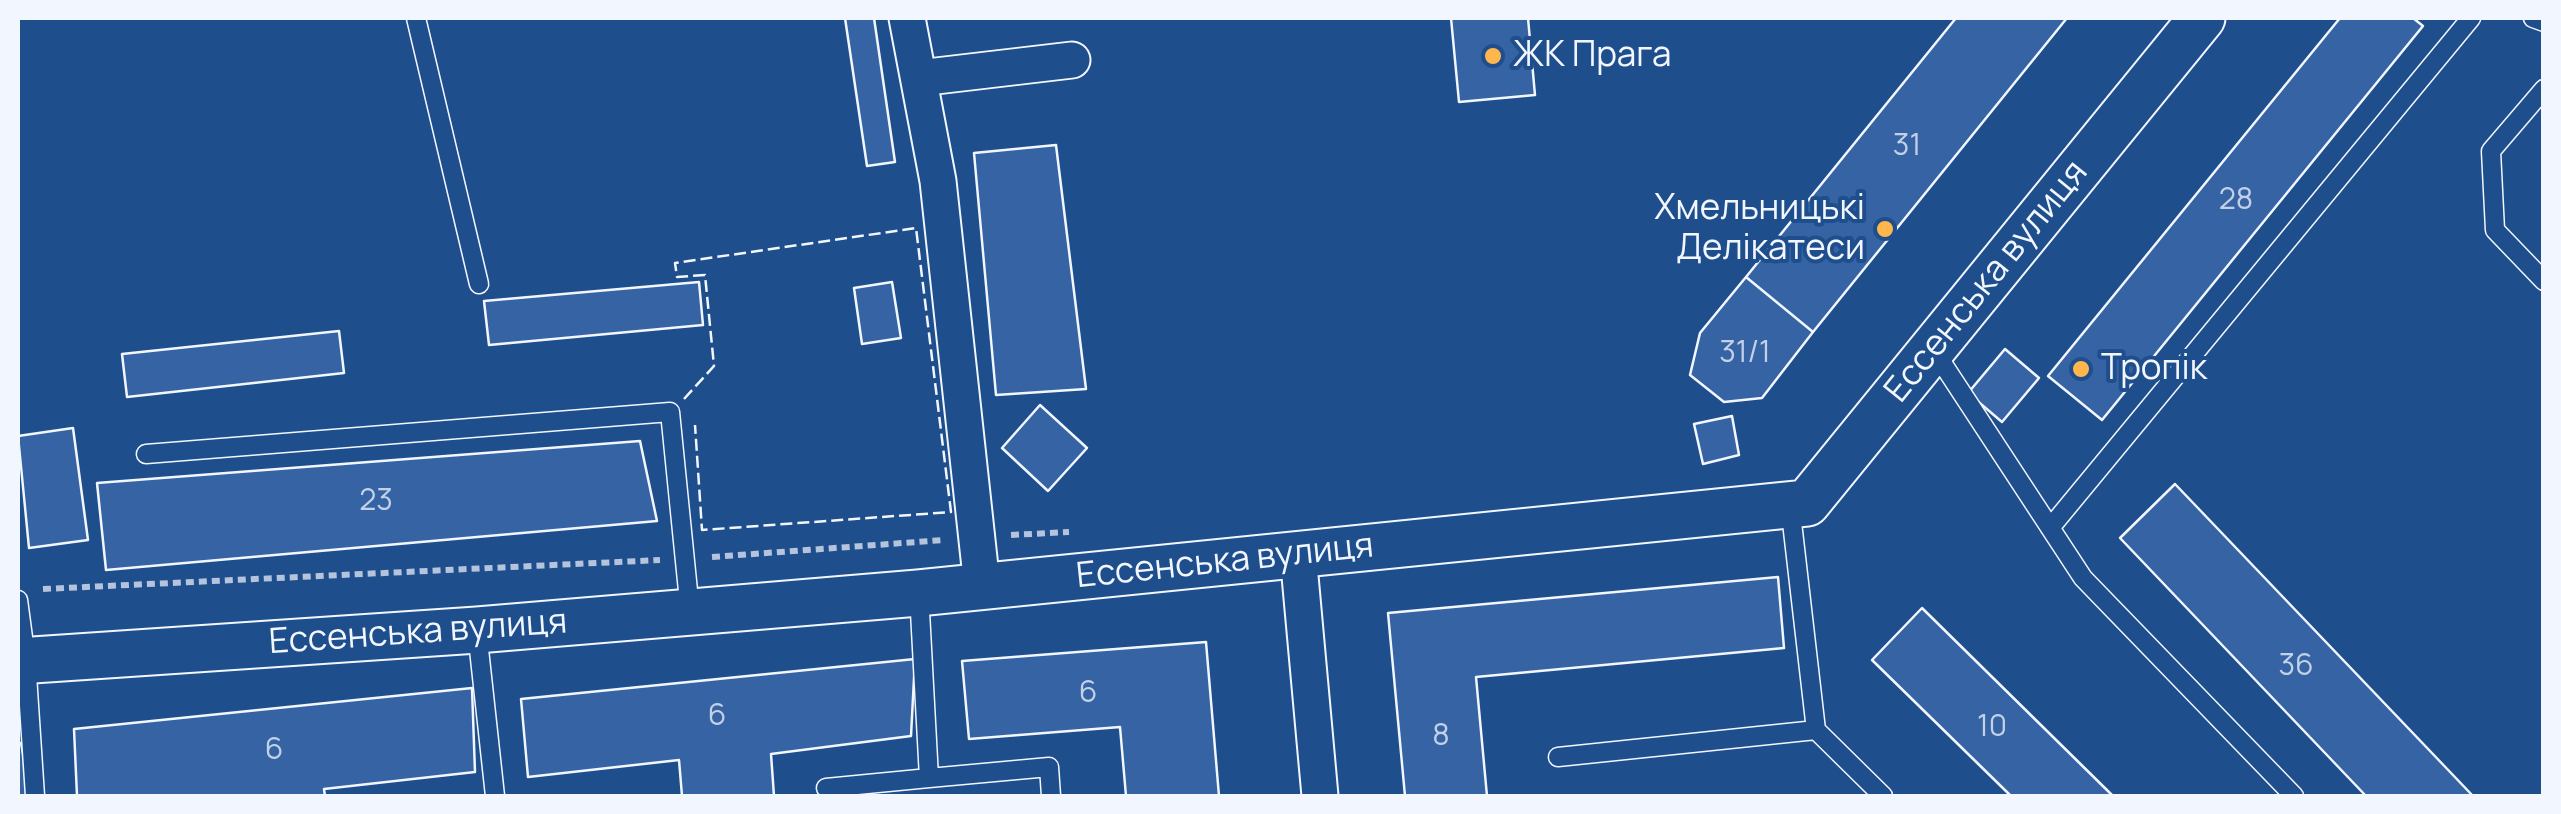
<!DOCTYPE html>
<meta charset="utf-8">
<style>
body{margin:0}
#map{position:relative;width:2561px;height:814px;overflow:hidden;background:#1f4e8c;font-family:Manrope,sans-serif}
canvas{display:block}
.frame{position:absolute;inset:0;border:20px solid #f2f6ff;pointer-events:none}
</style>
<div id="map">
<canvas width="2561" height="814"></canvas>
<div class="frame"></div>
</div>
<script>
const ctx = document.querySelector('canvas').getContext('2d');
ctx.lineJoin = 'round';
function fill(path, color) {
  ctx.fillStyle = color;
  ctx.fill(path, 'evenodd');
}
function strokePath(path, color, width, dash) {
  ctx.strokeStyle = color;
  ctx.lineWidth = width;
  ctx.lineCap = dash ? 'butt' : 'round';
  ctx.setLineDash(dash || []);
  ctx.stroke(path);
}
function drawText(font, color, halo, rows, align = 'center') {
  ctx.font = font + ' Manrope,sans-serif';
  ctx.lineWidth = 8;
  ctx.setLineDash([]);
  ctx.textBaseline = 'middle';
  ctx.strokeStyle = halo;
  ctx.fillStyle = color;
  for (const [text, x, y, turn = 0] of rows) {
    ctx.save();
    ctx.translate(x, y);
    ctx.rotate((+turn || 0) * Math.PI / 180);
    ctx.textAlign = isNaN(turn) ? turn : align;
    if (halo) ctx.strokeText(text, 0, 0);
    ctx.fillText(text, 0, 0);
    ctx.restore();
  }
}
const building = new Path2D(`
 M845 18H874L895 162 867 166Z
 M1451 18H1528L1535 95 1459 102Z
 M1956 18H2067L1813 332 1746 277Z
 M2340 18H2413L2423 26 2102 420 2048 376Z
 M1056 145 1086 389 996 395 974 153Z
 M1746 277 1813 332 1762 398 1724 402 1690 375 1700 333Z
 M699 282 703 325 489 345 484 301Z
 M892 282 901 338 862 344 854 288Z
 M339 331 344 373 127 397 122 354Z
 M2005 349 2039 378 2002 422 1968 393Z
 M1040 405 1087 448 1048 491 1002 448Z
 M1732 416 1739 455 1703 464 1694 424Z
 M73 428 88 540 29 548 18 436Z
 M640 441 657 521 106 570 97 483Z
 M2175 484 2473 796H2366L2120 538Z
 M1778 577 1784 648 1476 677 1487 796H1405L1388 613Z
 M1922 608 2113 796H2011L1872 660Z
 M1206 642 1219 796H1126L1120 727 969 739 962 661Z
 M915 659 911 736 771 754 774 796H682L679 760 528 777 521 699Z
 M472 688 475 772 324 789 325 796H77L74 729Z
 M21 743 31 796H18V744Z`);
fill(building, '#3563a3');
strokePath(building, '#f2f6ff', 2.5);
const service = new Path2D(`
 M416 18 479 284
 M2533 18 2544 22
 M2544 89 2491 151 2495 230 2544 281
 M1933 349 2083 578 2294 796
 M146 454 670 412 690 611
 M2050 528 2471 18
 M919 593 929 778 1049 767 1051 796
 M18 600 26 660 35 796
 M477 631 495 796
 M1816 730 1883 796
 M1558 757 1816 730 1790 505
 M826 788 929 778`);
const minor = new Path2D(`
 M907 18 938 181 982 586
 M919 78 1072 60
 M1298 554 1320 796`);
const tertiary = new Path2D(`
 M18 661 477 630 918 593 1807 503 2202 18`);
strokePath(service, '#f2f6ff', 21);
strokePath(minor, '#f2f6ff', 39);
strokePath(tertiary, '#f2f6ff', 49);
strokePath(new Path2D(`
 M1011 535 1069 532
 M712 557 944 540
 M43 589 660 560`), '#b3c4dc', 6, [8, 5]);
strokePath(service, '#1f4e8c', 18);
strokePath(minor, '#1f4e8c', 35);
strokePath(tertiary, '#1f4e8c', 45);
strokePath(new Path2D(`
 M684 399 714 366 705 275 677 277 675 263 916 228 951 512 702 530 695 425`), '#f2f6ff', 2.5, [12, 5]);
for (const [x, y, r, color] of [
 [1493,56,10,"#ffb74d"],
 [1885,229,10,"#ffb74d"],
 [2081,369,10,"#ffb74d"]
]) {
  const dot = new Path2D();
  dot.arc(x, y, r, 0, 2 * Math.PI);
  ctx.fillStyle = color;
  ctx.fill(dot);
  strokePath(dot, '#1f4e8c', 4);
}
drawText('30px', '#c3d1e8', null, [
 ["31",1907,147],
 ["28",2236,201],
 ["31/1",1745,354],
 ["23",376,502],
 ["36",2296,667],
 ["6",1088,694],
 ["6",717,717],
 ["10",1992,728],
 ["8",1441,737],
 ["6",274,751]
]);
drawText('35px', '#f2f6ff', '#1f4e8c', [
 ["ЖК Прага",1513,56],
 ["Хмельницькі",1865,209,"right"],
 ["Делікатеси",1865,249,"right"],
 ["Тропік",2101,369]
], 'left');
drawText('35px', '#f2f6ff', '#1f4e8c', [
 ["Ессенська вулиця",1987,282,-51],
 ["Ессенська вулиця",1225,562,-6],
 ["Ессенська вулиця",418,633,-4]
]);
</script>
